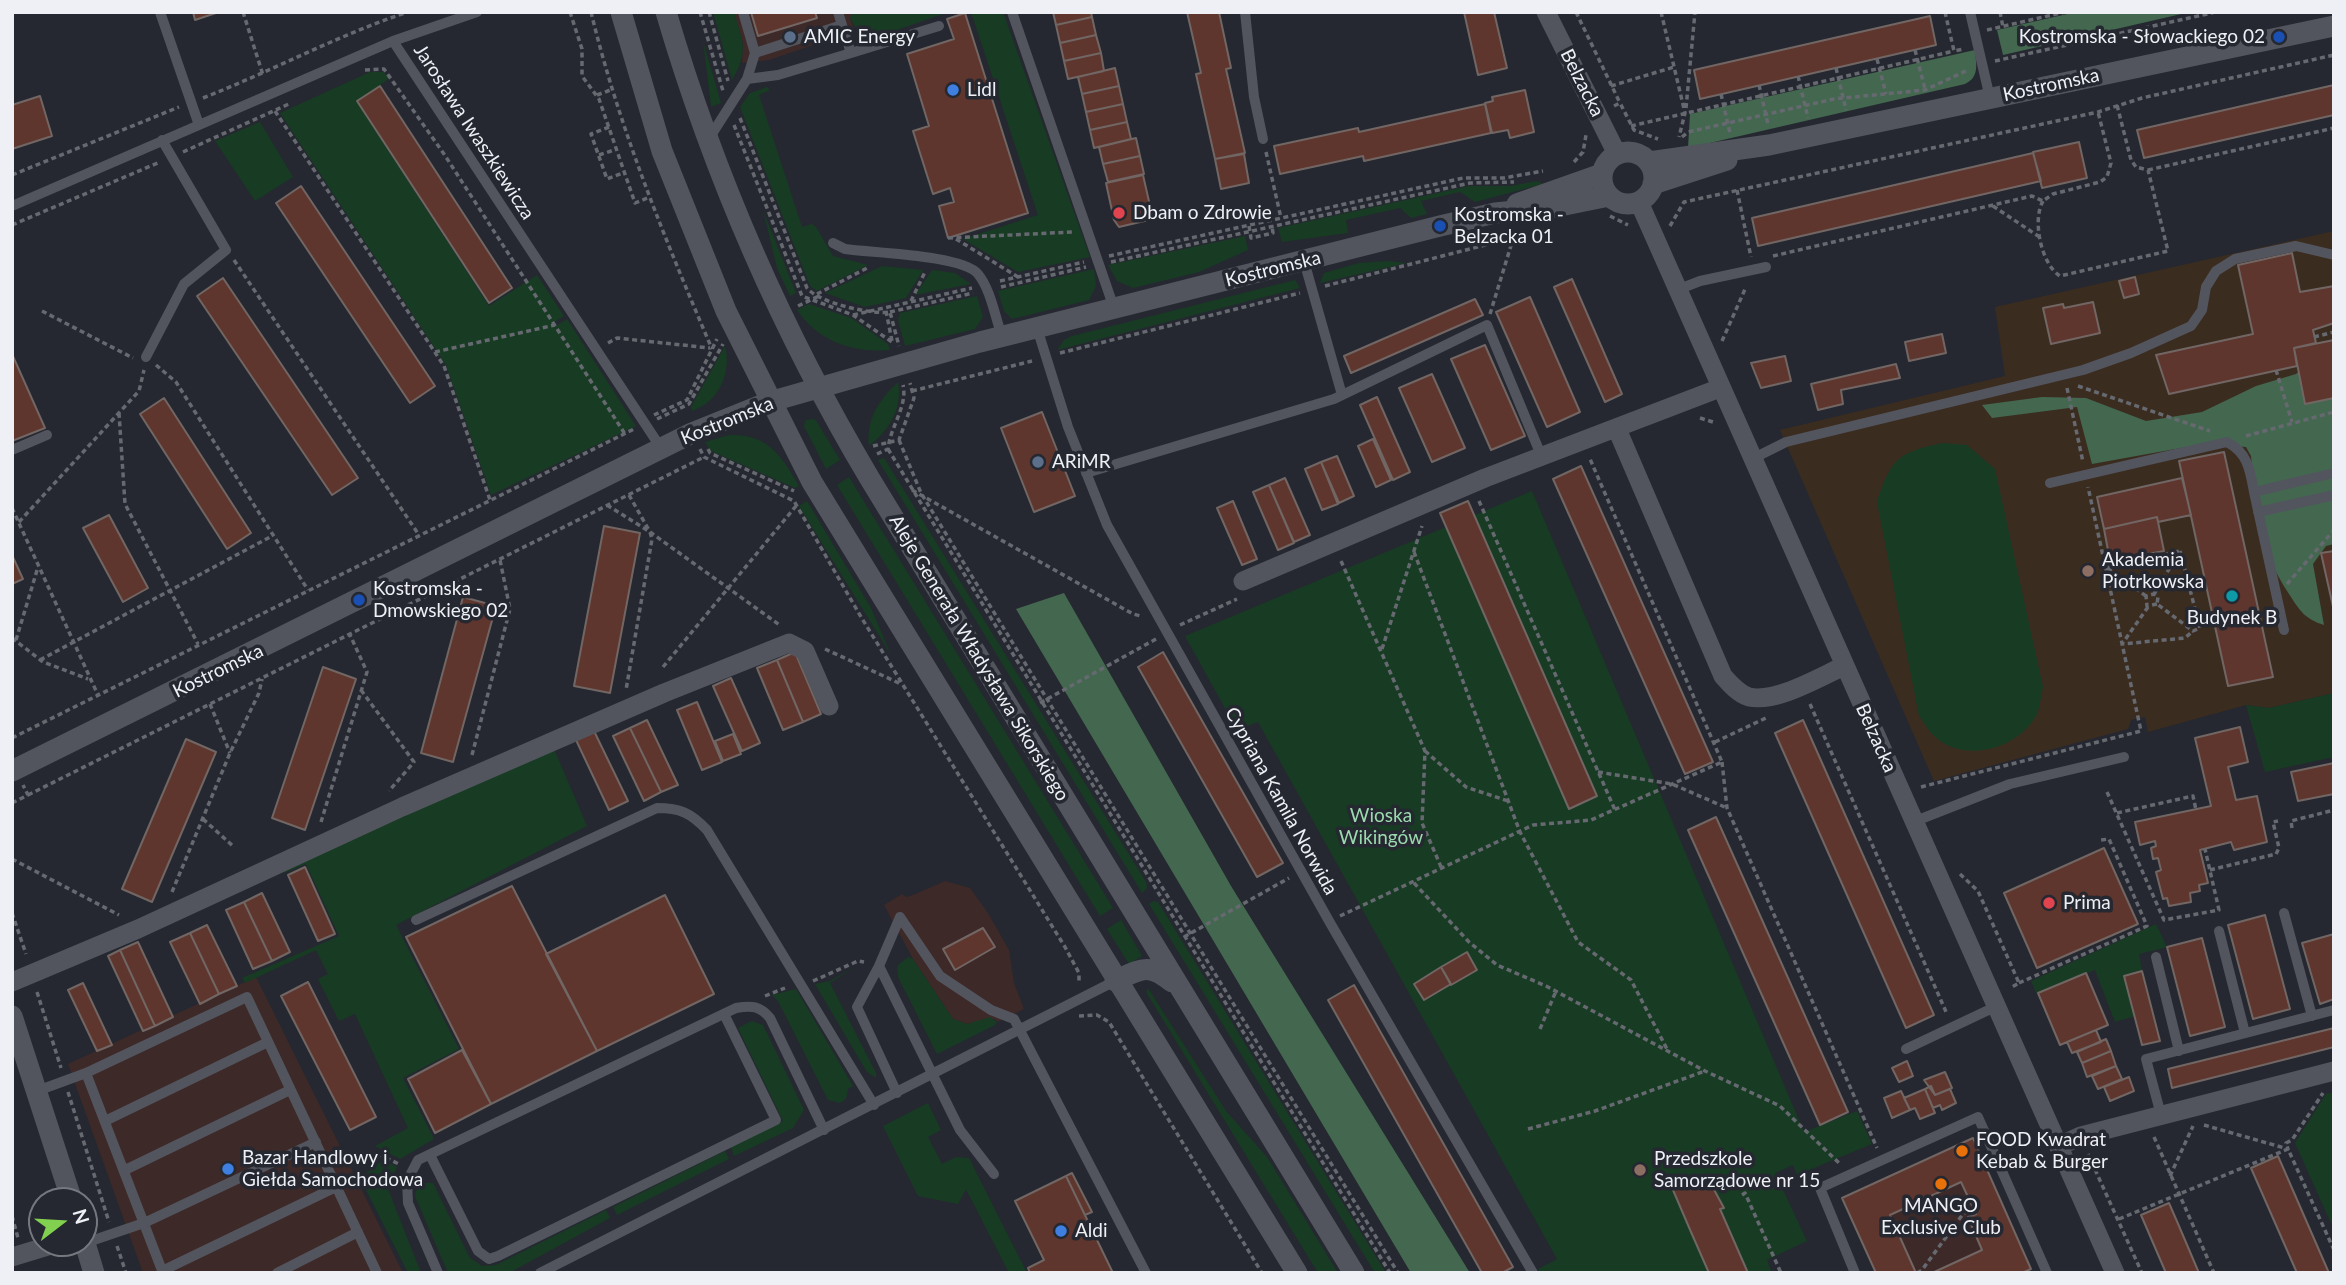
<!DOCTYPE html>
<meta charset="utf-8">
<style>
body{margin:0}
#map{position:relative;width:2346px;height:1285px;overflow:hidden;background:#252830;font-family:Lato,sans-serif}
canvas{display:block}
.frame{position:absolute;inset:0;border:14px solid #eef0f6;pointer-events:none}
.north{position:absolute;left:28px;top:1187px;width:70px;height:70px;box-sizing:border-box;background:#252830;border:2px solid #75787f;border-radius:50%;rotate:73deg;font-size:19px;font-weight:700;line-height:28px;text-align:center;color:#eef0f6}
.north::after{content:'';display:block;margin:auto;width:24px;height:32px;background:#82d050;clip-path:polygon(50% 0,100% 100%,50% 72%,0 100%)}
</style>
<div id="map">
<canvas width="2346" height="1285"></canvas>
<div class="frame"></div>
<div class="north">N</div>
</div>
<script>
const ctx = document.querySelector('canvas').getContext('2d');
ctx.lineJoin = 'round';
function fill(path, color) {
  ctx.fillStyle = color;
  ctx.fill(path, 'evenodd');
}
function strokePath(path, color, width, dash) {
  ctx.strokeStyle = color;
  ctx.lineWidth = width;
  ctx.lineCap = dash ? 'butt' : 'round';
  ctx.setLineDash(dash || []);
  ctx.stroke(path);
}
function drawText(font, color, halo, rows, align = 'center') {
  ctx.font = font + ' Lato,sans-serif';
  ctx.lineWidth = 7;
  ctx.setLineDash([]);
  ctx.textBaseline = 'middle';
  ctx.strokeStyle = halo;
  ctx.fillStyle = color;
  for (const [text, x, y, turn = 0] of rows) {
    ctx.save();
    ctx.translate(x, y);
    ctx.rotate((+turn || 0) * Math.PI / 180);
    ctx.textAlign = isNaN(turn) ? turn : align;
    if (halo) ctx.strokeText(text, 0, 0);
    ctx.fillText(text, 0, 0);
    ctx.restore();
  }
}
fill(new Path2D(`
 M734 12H854L850 18 855 31 769 60 742 63 743 43Z
 M945 881 970 888 988 913 1009 950 1014 983 1024 1009 997 1022 995 1019 967 1024 953 1019 913 959 884 905 902 894 906 897 913 895Z
 M256 977 403 1273H143L68 1064Z
 M1961 1182 1976 1214 1968 1218 1982 1250 1932 1273H1916L1890 1215Z`), '#3d2928');
fill(new Path2D(`
 M2334 231V693L2269 708 2246 705 2148 732 2145 717 2131 720 2128 729 1934 781 1780 430 2005 376 1995 307Z`), '#3b2c20');
fill(new Path2D(`
 M713 12H734C743 42 749 52 732 80Z
 M854 12H949L888 33 861 37 850 18Z
 M971 12H1003L1090 257 1018 272 963 239 1038 215Z
 M703 41 721 103 713 106H711Z
 M370 72H383L390 78 357 102 489 306 537 275 564 316 551 324 554 327 567 319 636 426 491 495 446 365 280 113Z
 M767 87 770 90 759 95 802 227 812 224 816 227 833 256 868 265 817 291 810 286 740 107 750 93Z
 M260 122 293 177 255 201 215 141Z
 M1537 181 1543 184 1475 202 1460 192 1421 201 1427 214 1411 218 1400 208 1346 220 1348 233 1282 242 1278 228 1469 186H1510Z
 M763 210 796 293 790 296 777 268Z
 M1245 236 1248 250 1199 272 1133 288 1117 281 1108 265Z
 M1388 261 1407 263 1320 283 1324 273 1359 263Z
 M882 266 923 270 906 298 865 307 825 293Z
 M1094 269 1096 286 1089 300 1012 319 1004 311 998 291Z
 M932 270 955 273 971 284 915 295Z
 M1295 280 1300 288 1057 350 1064 340 1072 336Z
 M977 296 983 317 975 329 905 346 898 320 900 313Z
 M809 304 851 318 888 344 890 350C853 353 819 342 797 310Z
 M725 346C732 372 719 402 692 411L691 407Z
 M898 382C903 408 889 431 869 446 866 419 879 400 898 382Z
 M815 419 840 460 826 469 804 426 806 420Z
 M729 435C767 433 782 456 799 486L795 488 711 451 705 442Z
 M1943 443 1967 445 1995 469 2043 687C2041 695 2040 707 2037 714 2019 750 1961 765 1932 734 1927 729 1924 722 1919 716L1877 502C1891 459 1898 452 1943 443Z
 M884 458 1146 882 1147 888 1142 893 878 460Z
 M849 477 1113 908 1100 916 837 485Z
 M1532 491 1804 1132 1857 1111 1872 1144 1797 1175 1793 1165 1775 1173 1807 1241 1767 1260 1772 1273H1540L1538 1269 1557 1259 1258 722 1237 730 1185 636Z
 M807 501 871 608 891 655 799 506Z
 M2334 693V757L2265 772 2246 705 2269 708Z
 M554 749 587 826 396 925 459 1049 403 1078 434 1139 400 1159 375 1146 408 1128 355 1014 339 1021 318 979 328 974 316 950 245 983 242 978 339 936 306 864 284 873 282 869Z
 M1154 901 1158 902 1386 1273H1375L1149 904Z
 M1121 920 1142 956 1129 964 1107 929Z
 M2156 924 2167 947 2139 954 2142 971 2124 976 2135 1016 2115 1022 2095 970 2036 993 2031 981Z
 M908 957 913 959 953 1019 967 1024 990 1017 997 1022 995 1025 937 1054 898 977 897 966Z
 M856 966 830 983 876 1073V1078L867 1072 815 984 830 981Z
 M1148 988 1226 1111 1267 1157 1338 1273H1318L1146 992Z
 M796 989 853 1086 848 1089 846 1099 840 1103 828 1100 778 1001 772 995Z
 M752 1021 763 1025 804 1110 793 1128 734 1156 731 1147 783 1121 738 1028Z
 M2334 1092V1230L2295 1143 2326 1094Z
 M928 1103 941 1130 928 1137 942 1164 956 1157 969 1158 1027 1273H1009L966 1189 958 1204 918 1196 883 1126Z
 M725 1151 729 1159 617 1215 613 1207Z
 M383 1160 397 1167 388 1189 421 1273H408L360 1178Z
 M425 1183H433L470 1258 482 1266 496 1265 606 1210 610 1218 509 1273H448L415 1196 416 1191Z`), '#183b24');
fill(new Path2D(`
 M2076 12H2190L2003 55 1997 30Z
 M1975 50C1976 64 1980 77 1965 84L1688 148 1690 114Z
 M2334 342V544L2326 546 2313 564 2324 625C2305 619 2300 611 2289 594 2258 547 2257 511 2251 456L2246 447 2203 444 2092 464 2077 407 1992 418 1982 405 2042 397 2086 398 2146 421 2202 412 2256 386 2296 374Z
 M1064 593 1231 886 1470 1273H1411L1016 609Z`), '#43684f');
const building = new Path2D(`
 M193 12H219L195 20Z
 M751 12H815L817 18 758 36Z
 M1053 12H1091L1092 17 1056 25Z
 M1187 12H1219L1231 68 1226 69 1245 153 1215 159 1196 74 1201 73Z
 M1464 12H1494L1507 68 1478 75Z
 M965 13 1028 213 948 238 939 206 954 202 950 188 933 194 913 131 929 126 907 54 954 39 947 19Z
 M1930 16 1936 45 1700 99 1694 70Z
 M1092 17 1096 35 1060 43 1056 25Z
 M1096 35 1101 53 1064 61 1060 43Z
 M1101 53 1104 71 1068 79 1064 61Z
 M1115 68 1119 86 1082 94 1078 77Z
 M2334 85V115L2144 158 2137 130Z
 M380 86 512 288 489 303 357 101Z
 M1119 86 1123 104 1086 112 1082 94Z
 M1525 90 1534 132 1510 138 1508 130 1492 133 1485 103 1493 101 1492 97Z
 M40 96 52 136 12 149V105Z
 M1123 104 1127 122 1090 130 1086 112Z
 M1485 104 1491 133 1364 161 1363 156 1280 174 1274 146 1358 128 1359 132Z
 M1127 122 1131 139 1094 148 1090 130Z
 M1136 138 1140 156 1103 164 1099 147Z
 M2079 142 2087 178 2042 188 2033 152Z
 M2033 153 2041 181 1758 246 1752 218Z
 M1244 154 1249 183 1221 189 1215 159Z
 M1140 156 1144 174 1108 182 1103 164Z
 M1143 175 1153 219 1119 227 1114 220 1106 183Z
 M301 186 435 386 410 403 276 203Z
 M2292 253 2300 292 2334 286V323L2313 330 2316 343 2294 348 2297 366 2169 394 2156 355 2253 334 2238 265Z
 M2135 277 2139 294 2124 298 2119 281Z
 M223 278 358 478 332 495 197 296Z
 M1572 279 1622 394 1605 402 1554 287Z
 M1530 297 1580 412 1547 427 1496 312Z
 M1475 299 1483 315 1351 373 1344 356Z
 M2093 302 2100 333 2051 344 2043 308 2063 304 2064 308Z
 M1942 334 1946 353 1909 361 1905 342Z
 M2334 340V398L2305 404 2294 348Z
 M1485 345 1525 436 1491 450 1451 359Z
 M12 354 45 428 12 441Z
 M1785 356 1791 381 1761 388 1751 363Z
 M1896 364 1900 378 1841 390 1843 404 1818 410 1811 384Z
 M1432 374 1465 448 1432 462 1399 388Z
 M1377 397 1410 472 1393 480 1360 405Z
 M164 398 251 533 227 549 140 414Z
 M1042 412 1075 496 1034 512 1001 428Z
 M1373 439 1391 480 1376 487 1358 446Z
 M2224 452 2273 677 2228 686 2179 461Z
 M1337 456 1354 496 1339 503 1321 462Z
 M1321 462 1338 504 1322 510 1305 469Z
 M1581 466 1713 762 1685 774 1553 479Z
 M1285 478 1310 535 1294 542 1269 485Z
 M2182 478 2191 515 2158 522 2157 517 2104 529 2097 497Z
 M1269 485 1294 543 1278 550 1253 492Z
 M1233 501 1257 559 1242 565 1217 508Z
 M1468 501 1597 796 1569 809 1440 513Z
 M109 515 148 588 123 602 83 528Z
 M2157 517 2164 551 2110 561 2104 529Z
 M604 526 640 533 610 693 574 686Z
 M2334 551V611L2321 553Z
 M12 555 23 579 12 584Z
 M463 597 496 606 453 762 421 753Z
 M795 652 821 714 803 722 777 660Z
 M1163 652 1283 863 1257 877 1138 667Z
 M777 660 803 722 783 730 757 668Z
 M323 667 356 679 305 830 272 818Z
 M731 678 760 743 742 751 713 686Z
 M697 702 722 762 702 770 677 710Z
 M647 720 678 785 661 792 630 728Z
 M1803 720 1934 1015 1906 1028 1775 733Z
 M2240 727 2248 762 2228 767 2236 800 2257 796 2267 842 2234 850 2231 842 2200 850 2208 883 2199 885 2200 891 2190 893 2191 902 2169 906 2167 898 2163 899 2156 872 2161 870 2158 858 2153 859 2151 848 2156 846 2155 841 2140 845 2135 822 2211 806 2195 738Z
 M630 728 661 792 644 801 613 736Z
 M594 731 628 801 609 810 576 740Z
 M733 734 741 754 723 761 715 741Z
 M186 739 216 752 152 902 122 889Z
 M2334 763V794L2298 801 2291 772Z
 M1716 817 1848 1112 1820 1125 1688 830Z
 M2104 848 2138 924 2037 968 2004 893Z
 M305 867 335 934 318 941 288 875Z
 M512 886 597 1051 491 1104 406 937Z
 M262 893 290 952 272 961 244 902Z
 M665 895 714 994 597 1051 546 954Z
 M244 902 272 961 253 969 226 910Z
 M2265 915 2290 1009 2253 1019 2228 925Z
 M207 925 237 986 219 994 190 933Z
 M983 928 995 947 955 970 943 949Z
 M190 933 219 994 200 1004 170 942Z
 M2334 934V999L2320 1004 2302 943Z
 M2202 938 2225 1027 2190 1036 2167 947Z
 M138 942 173 1017 155 1026 120 950Z
 M120 950 155 1026 143 1031 108 956Z
 M1467 952 1477 970 1451 985 1441 967Z
 M1441 967 1451 984 1424 1000 1414 984Z
 M2142 971 2160 1041 2142 1045 2124 976Z
 M2086 973 2108 1025 2060 1045 2038 993Z
 M308 982 376 1117 350 1130 281 996Z
 M83 983 112 1045 97 1051 68 990Z
 M1354 985 1513 1267 1502 1273H1482L1328 1000Z
 M2334 1028V1047L2172 1088 2168 1069Z
 M2096 1030 2101 1042 2072 1053 2067 1042Z
 M2106 1039 2111 1051 2082 1063 2077 1052Z
 M462 1050 491 1104 435 1133 408 1079Z
 M2111 1051 2116 1066 2087 1077 2082 1063Z
 M1907 1061 1913 1076 1899 1082 1892 1068Z
 M2116 1066 2122 1079 2098 1089 2092 1076Z
 M1945 1072 1952 1088 1935 1095 1924 1080Z
 M2129 1077 2134 1091 2110 1101 2104 1087Z
 M1931 1086 1935 1095 1950 1089 1956 1103 1942 1110 1940 1105 1933 1108 1925 1089Z
 M1925 1089 1935 1113 1920 1119 1915 1108 1910 1110 1904 1098Z
 M1901 1091 1910 1110 1892 1118 1884 1098Z
 M1973 1138 2031 1269 2022 1273H1932L1982 1250 1968 1217 1976 1214 1961 1182 1890 1215 1916 1273H1876L1842 1198Z
 M2278 1156 2329 1273H2297L2251 1168Z
 M1072 1173 1092 1212 1085 1215 1066 1176Z
 M1706 1175 1724 1208 1720 1209 1748 1273H1709L1691 1232 1673 1190Z
 M1066 1176 1113 1273H1030L1028 1268 1044 1260 1015 1201Z
 M2169 1203 2179 1226 2199 1273H2166L2141 1215Z`);
fill(building, '#5e362e');
strokePath(building, '#716663', 2);
strokePath(new Path2D(`
 M243 12 263 75
 M570 12 582 49V76L599 99 635 203 650 197
 M591 12C619 128 665 239 712 349
 M700 12 723 91
 M709 12 728 81
 M1576 12 1620 103
 M1661 12 1685 113 1679 137
 M1945 12 1954 51 1964 49
 M2000 12 2003 27
 M1987 30 2065 12
 M1915 50 1925 89
 M1877 59 1886 94
 M1995 61 2216 12
 M1836 68 1846 110
 M365 70 384 69 444 154 625 434
 M1798 76 1808 118
 M1759 85 1768 124
 M1611 86 1674 67
 M1721 94 1730 133
 M597 95 613 89
 M203 98C272 71 338 35 408 12
 M1614 106 1620 103 1634 130 1658 139
 M1686 108 1695 12
 M275 111 444 366 490 500
 M740 118 807 288C819 303 872 315 890 312L899 346
 M734 125 802 296 853 315 892 342
 M1631 126 1954 51
 M609 127 591 134 607 179 625 172
 M1682 137 1688 132 1834 99 1925 90 1968 70
 M183 152 291 103
 M1266 152 1281 218
 M599 155 617 149
 M1574 162 1583 152 1586 135
 M2148 170 2334 128
 M12 175 179 107
 M1737 190 1751 257
 M2043 201C2032 220 2041 264 2060 276L2168 251 2148 170 2136 167 2131 160 2117 105
 M1993 206 2041 238
 M1610 216 1628 225
 M12 225 160 162
 M1249 226 1251 238 1273 233 1272 226
 M1670 226 1684 202 2098 112 2142 98 2334 55
 M948 238 1072 232
 M956 239 1018 277
 M1109 256 1463 178H1504L1543 171
 M1773 256 2032 196 2043 201 2053 194 2100 182 2107 177 2111 163 2098 112
 M234 260 419 535
 M1111 262 1470 183 1514 182
 M1000 281 1084 262
 M1325 286 1548 229
 M1001 287 1086 267
 M817 294 869 267
 M911 301 925 272
 M798 306 819 296
 M42 311 133 358
 M886 311 892 341
 M890 312 973 293
 M1490 314 1513 239
 M853 315 972 288
 M2314 337 2334 332
 M1722 341 1746 287
 M608 343 617 338 710 348
 M435 352 555 325
 M1060 353 1300 293
 M156 365 176 382 308 590
 M2276 370 2292 422
 M2078 386 2210 431
 M2067 388 2083 462
 M912 391 1032 361
 M119 413 125 504 198 644
 M654 415 687 400 717 339
 M1700 418 1716 423
 M657 419 689 404 723 344
 M2246 436 2334 412
 M899 440 921 493 1398 1273
 M873 446 899 440 914 398 910 383
 M700 449 704 457 794 501 861 617 1065 947 1079 973V983
 M708 449 710 453 794 491
 M888 449 1390 1273
 M877 454 888 449C890 427 908 406 903 385
 M912 490 1133 614 1141 616
 M629 495 650 532 781 626
 M1479 501 1615 810
 M607 505 650 532 652 539 626 690
 M12 508 98 695
 M19 522 139 391 144 370
 M1414 552 1520 832 1578 942 1631 980 1668 1051
 M1341 561 1425 751 1422 823 1442 869
 M2287 584 2334 530
 M2154 594 2180 551
 M2146 596 2106 567 2180 551
 M2157 604 2147 606 2146 596 2154 594 2158 597 2157 604 2193 631 2200 628 2180 551
 M2148 607 2122 644 2185 638 2193 631
 M1180 625 1237 599
 M12 638 43 662 88 679
 M16 640 38 567
 M825 649 901 684
 M1382 649 1422 526
 M40 660 272 536
 M663 667 796 506
 M361 690 414 762 389 791
 M1040 703 1156 639
 M210 704 230 753
 M1810 704 1947 1014
 M12 738 634 429
 M1715 742 1768 717
 M1425 751 1466 787 1508 801
 M472 755 510 609 500 560
 M1722 762 1727 808 1877 1148
 M1598 772 1672 784 1727 808
 M1921 787 2141 731 2088 487
 M2107 792 2164 920 2219 910 2205 849
 M28 795 704 457
 M12 803 28 795 23 785
 M2117 813 2193 796 2196 810
 M203 819 234 847
 M321 822 367 672 350 635
 M2292 828 2291 821 2334 810
 M12 859 119 915
 M2210 870 2276 854 2279 848 2273 822 2278 821
 M1960 874 1978 891 2019 983 2010 988
 M1414 883 1469 942 1497 965 1546 986 1705 1071 1780 1106 1840 1164
 M172 892 230 753 259 693 262 679
 M12 913 26 954
 M1340 916 1533 825 1591 820 1722 762 1590 459
 M1184 937 1289 878
 M813 981 858 961 864 962
 M2019 983 2147 926 2109 839 2101 840
 M37 992 61 1068
 M765 996 785 988
 M1079 1016 1097 1015 1109 1022 1262 1273
 M1540 1029 1556 991
 M68 1092 109 1222
 M2204 1125 2288 1149 2286 1143 2292 1140 2323 1093
 M1528 1129 1595 1111 1705 1071
 M2154 1137 2214 1273
 M378 1154 401 1165
 M2088 1154 2142 1273
 M2170 1176 2193 1126
 M1742 1195 1745 1193 1781 1273
 M12 1216 18 1238
 M2119 1219 2288 1149 2334 1250
 M117 1246 126 1273
 M1917 1273 1922 1270 1963 1214 1974 1209`), '#666970', 3.5, [5, 3.5]);
strokePath(new Path2D(`
 M160 12 199 125
 M838 12 842 25
 M1012 12 1114 308
 M1245 12 1254 97 1263 139
 M1970 12 1990 98
 M393 41 477 12
 M755 53 842 25 851 53 939 26
 M747 79 778 75 851 53
 M710 137 747 79 755 53 743 12
 M12 206 393 41 661 448
 M833 243 845 249C873 253 963 255 978 274 991 290 995 317 1002 336
 M1304 261 1342 395
 M1677 290 1700 281 1766 267
 M1037 328 1068 427 1107 525 1329 921 1533 1273
 M146 357 184 284 226 250 162 140
 M12 450 47 435
 M1752 459 1786 442 2083 370 2131 353 2191 326 2202 310 2206 287 2216 271 2235 259 2296 246 2334 255
 M1086 473 1334 399 1487 325 1541 455
 M2050 483 2227 442C2248 453 2250 470 2254 492L2334 473
 M2254 492 2284 630
 M2258 512 2334 495
 M1913 822 2010 784 2124 757
 M2284 913 2312 1016
 M900 917 940 976 991 1010 1014 1019 1146 1273
 M900 917 879 966 960 1130 994 1174
 M416 920 657 808C680 808 691 813 707 830L874 1105
 M2219 931 2245 1033
 M2156 957 2179 1051
 M879 966 857 1007 897 1093
 M1906 1049 1997 1006
 M86 1073 163 1273
 M37 1091 86 1073 247 997 377 1273
 M2161 1115 2146 1059 2334 1010
 M105 1121 268 1042
 M430 1155 478 1251 489 1259 498 1256 776 1120 724 1014
 M125 1170 290 1090
 M85 1243 144 1223 316 1142
 M162 1271 336 1187
 M277 1273 358 1232
 M438 1273 408 1203 407 1181 418 1160 736 1008C752 1005 760 1006 770 1018L824 1130
 M540 1273 1115 981
 M1855 1273 1820 1188 1978 1117 2047 1273`), '#53555e', 10);
strokePath(new Path2D(`
 M1546 12 1617 154
 M1639 202 2115 1273
 M1617 429 1723 676C1730 684 1739 694 1749 697 1776 703 1820 677 1844 666
 M1243 581 1485 478 1720 388
 M12 982 138 929 402 807 664 693 789 643 805 651 829 706
 M2059 1146 2081 1136 2334 1071
 M12 1257 58 1243`), '#53555e', 19);
strokePath(new Path2D(`
 M621 12 662 151 726 311 812 482 1297 1273
 M666 12C714 175 783 333 870 479L1354 1273
 M1602 178a26 26 0 1 1 52 0a26 26 0 1 1-52 0Z
 M1649 162 1769 145 2334 26
 M1653 184 1727 160
 M1517 204 1602 174
 M12 771 692 433 769 402 980 342 1440 226 1495 213 1555 207 1609 196
 M1115 981C1141 969 1148 962 1172 982
 M12 1016 72 1201
 M84 1240 94 1273`), '#53555e', 21);
for (const [x, y, r, color] of [
 [790,37,7,"#5c6f8a"],
 [2279,37,7,"#1a4fb4"],
 [953,90,7,"#3f7fe0"],
 [1119,213,7,"#e0444e"],
 [1440,226,7,"#1a4fb4"],
 [1038,462,7,"#5c6f8a"],
 [2088,571,7,"#8d6e63"],
 [2232,596,7,"#0f9aa8"],
 [359,600,7,"#1a4fb4"],
 [2049,903,7,"#e0444e"],
 [1962,1151,7,"#e8710a"],
 [228,1169,7,"#3f7fe0"],
 [1640,1170,7,"#8d6e63"],
 [1941,1184,7,"#e8710a"],
 [1061,1231,7,"#3f7fe0"]
]) {
  const dot = new Path2D();
  dot.arc(x, y, r, 0, 2 * Math.PI);
  ctx.fillStyle = color;
  ctx.fill(dot);
  strokePath(dot, '#252830', 2.5);
}
drawText('19px', '#eef0f6', '#252830', [
 ["AMIC Energy",804,37],
 ["Kostromska - Słowackiego 02",2265,37,"right"],
 ["Lidl",967,90],
 ["Dbam o Zdrowie",1133,213],
 ["Kostromska -",1454,215],
 ["Belzacka 01",1454,237],
 ["ARiMR",1052,462],
 ["Akademia",2102,560],
 ["Piotrkowska",2102,582],
 ["Kostromska -",373,589],
 ["Dmowskiego 02",373,611],
 ["Budynek B",2232,618,"center"],
 ["Prima",2063,903],
 ["FOOD Kwadrat",1976,1140],
 ["Kebab & Burger",1976,1162],
 ["Bazar Handlowy i",242,1158],
 ["Giełda Samochodowa",242,1180],
 ["Przedszkole",1654,1159],
 ["Samorządowe nr 15",1654,1181],
 ["MANGO",1941,1206,"center"],
 ["Exclusive Club",1941,1228,"center"],
 ["Aldi",1075,1231]
], 'left');
drawText('19px', '#eef0f6', '#252830', [
 ["Belzacka",1582,83,63],
 ["Kostromska",2051,85,-12],
 ["Jarosława Iwaszkiewicza",474,132,57],
 ["Kostromska",1273,269,-14],
 ["Kostromska",727,421,-22],
 ["Aleje Generała Władysława Sikorskiego",979,658,59],
 ["Kostromska",218,671,-26],
 ["Belzacka",1876,738,66],
 ["Cypriana Kamila Norwida",1281,801,61]
]);
drawText('19px', '#9bdaae', '#252830', [
 ["Wioska",1381,816],
 ["Wikingów",1381,838]
]);
</script>
